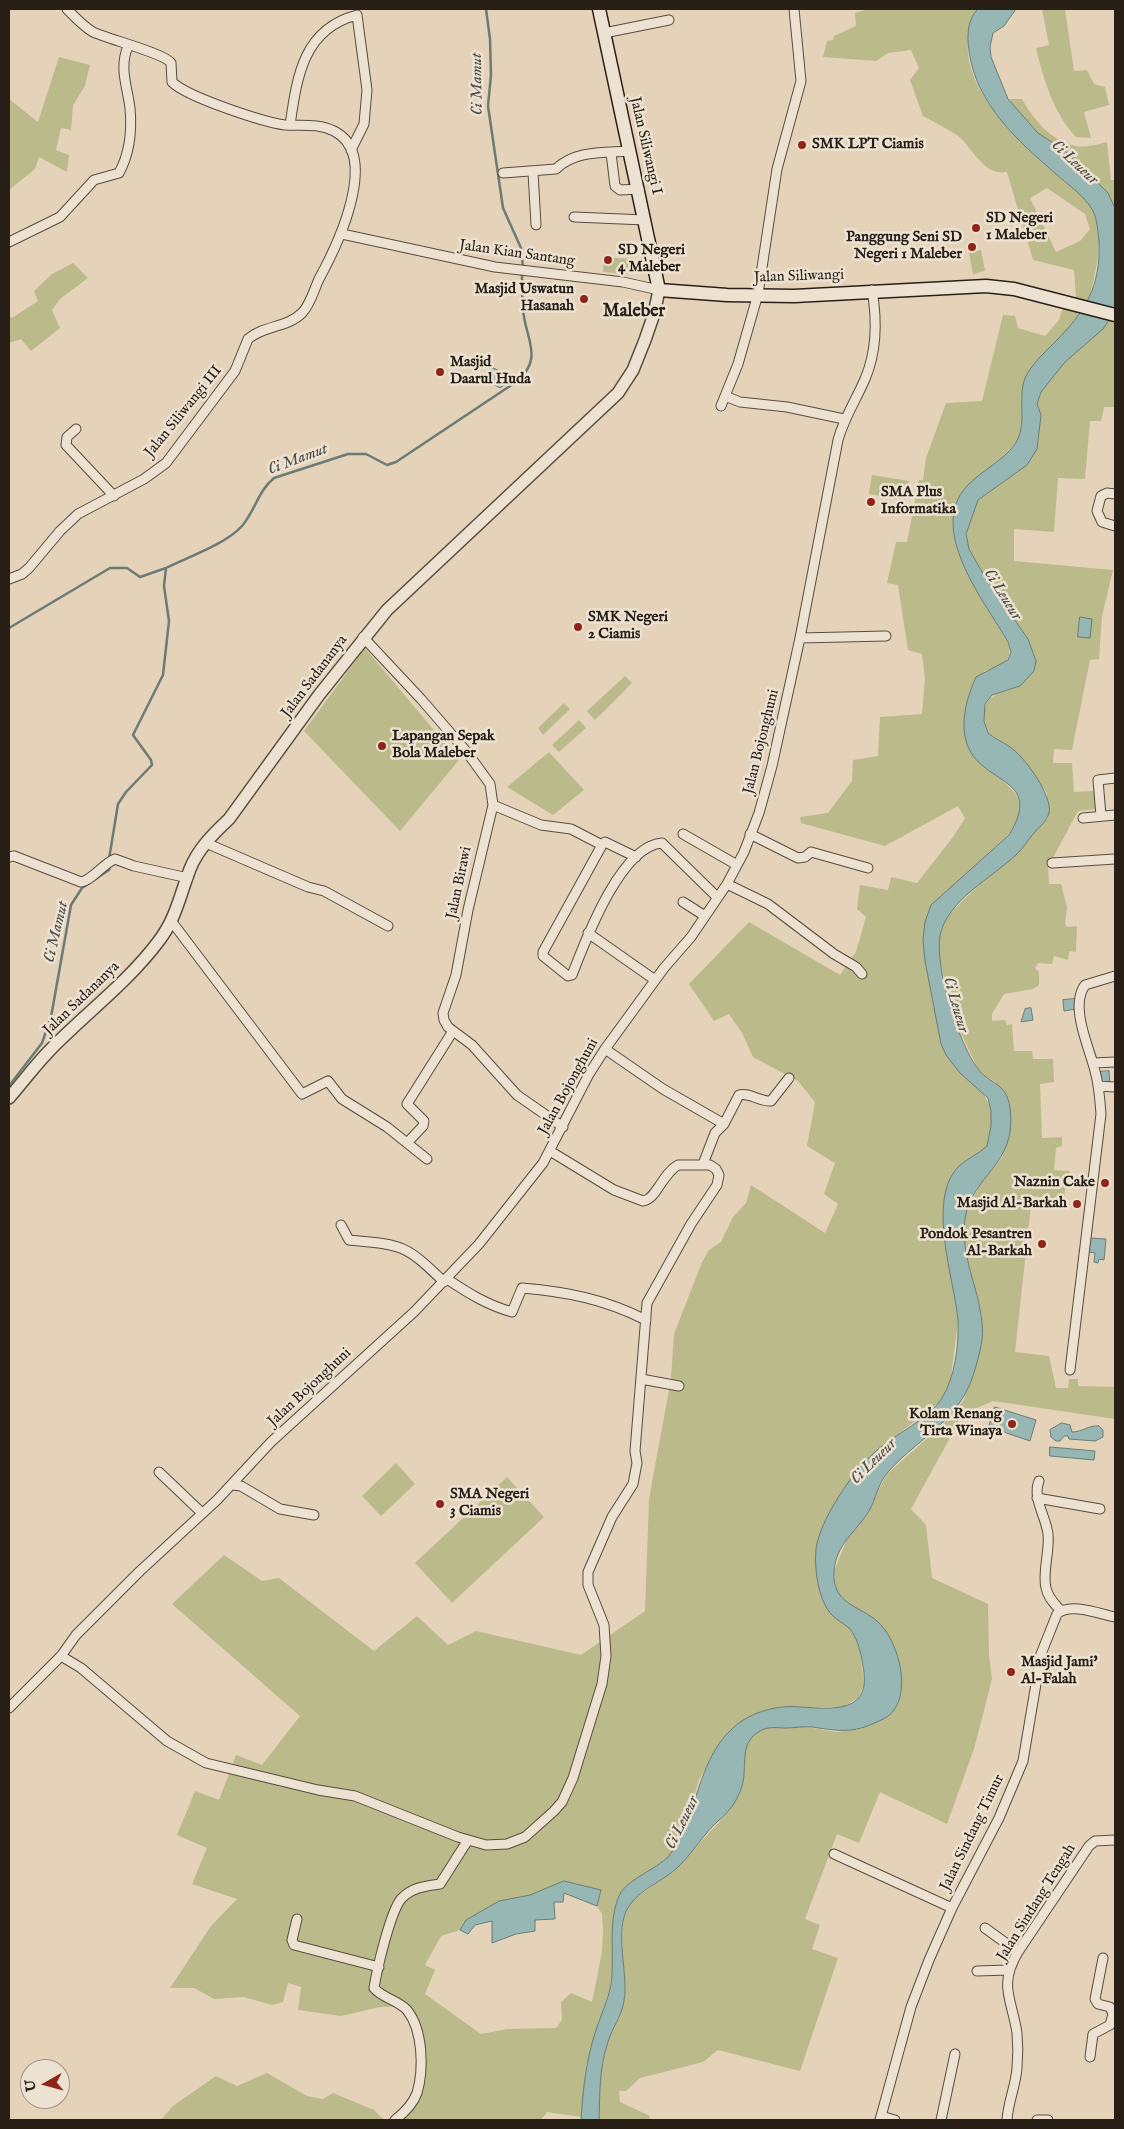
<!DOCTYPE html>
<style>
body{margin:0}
#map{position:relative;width:1124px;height:2129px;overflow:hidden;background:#e4d3b8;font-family:"IM FELL English",serif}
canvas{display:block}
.frame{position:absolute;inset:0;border:10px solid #282017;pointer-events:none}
.north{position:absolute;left:20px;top:2059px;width:50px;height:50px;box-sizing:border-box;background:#ede2d1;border:1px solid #9e9487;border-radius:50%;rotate:263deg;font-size:14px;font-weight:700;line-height:20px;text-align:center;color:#282017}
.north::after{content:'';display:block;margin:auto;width:18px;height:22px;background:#8f2418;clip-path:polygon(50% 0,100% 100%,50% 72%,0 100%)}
</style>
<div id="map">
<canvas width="1124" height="2129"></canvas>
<div class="frame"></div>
<div class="north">U</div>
</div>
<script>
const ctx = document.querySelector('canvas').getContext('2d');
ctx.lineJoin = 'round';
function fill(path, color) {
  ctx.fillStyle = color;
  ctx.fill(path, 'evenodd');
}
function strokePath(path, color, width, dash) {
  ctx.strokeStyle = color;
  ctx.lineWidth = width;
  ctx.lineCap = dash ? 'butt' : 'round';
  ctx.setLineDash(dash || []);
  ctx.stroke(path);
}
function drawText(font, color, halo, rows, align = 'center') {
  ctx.font = font + ' "IM FELL English",serif';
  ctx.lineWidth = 5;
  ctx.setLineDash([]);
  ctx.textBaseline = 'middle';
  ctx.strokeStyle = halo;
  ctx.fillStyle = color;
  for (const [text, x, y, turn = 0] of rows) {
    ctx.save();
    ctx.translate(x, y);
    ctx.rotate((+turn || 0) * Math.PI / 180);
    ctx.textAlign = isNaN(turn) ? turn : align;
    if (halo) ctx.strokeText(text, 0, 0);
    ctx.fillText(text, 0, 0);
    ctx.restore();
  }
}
fill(new Path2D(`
 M869 9H978L975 12C973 21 969 31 968 41 963 91 1022 145 1056 174 1068 185 1087 197 1094 212 1105 236 1095 278 1088 302L1076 298 1074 270 1033 260 1007 172C982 176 974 148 957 135 946 128 934 122 923 116L910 80 919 68 911 50 888 53 876 61 823 57 827 41 833 40 834 36 856 26 855 13ZM1047 188 1085 214 1090 229 1080 241 1056 252 1030 198Z
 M1042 9H1065L1074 71 1087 70 1094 84 1105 87 1109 105 1084 112 1091 138 1076 137C1054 114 1043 78 1036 48L1049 45Z
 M59 57 90 65 85 86 73 105 71 130 61 128 56 150 69 155 67 172 39 157 35 169 9 190V99L38 122Z
 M1008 99H1022C1033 119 1051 141 1076 146 1086 148 1098 144 1107 142L1111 180H1115V208L1108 193 1064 150 1038 133Z
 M981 250 985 271 973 274 969 253Z
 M604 257 629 259 628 274 603 272Z
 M73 263 88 278 60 299 52 310 60 328 31 351 21 339 9 343V315L12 318 38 301 34 291 52 274Z
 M1063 308 1082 312 1021 395 1022 426 1018 440 997 463 966 487 962 563 1008 643C1014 662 1000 667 984 671L970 751C1000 785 1053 799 995 847L923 940 977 1087C996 1106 992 1121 988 1146L958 1167 948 1186 954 1292 958 1323 950 1384 940 1402 876 1451 861 1467 841 1493 823 1526 816 1548 831 1615 852 1630 860 1650 864 1685 858 1698 843 1707H781L761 1712 718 1747 699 1780 686 1824 669 1857 622 1890 610 1987 586 2067 581 2117 547 2112 541 2120H390L422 2083 421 2041 406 2006 380 2007 341 2016 298 2010 301 1987 288 1983 283 2002 272 2005 244 1997 214 1999 194 1988H170L211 1926 237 1899 192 1884 207 1848 177 1835 195 1791 219 1800 236 1755 262 1765 300 1716 172 1604 224 1555 262 1581 279 1578 374 1651 417 1616 448 1645 476 1631 581 1655 645 1611 649 1499 671 1379 674 1334 702 1262 709 1250 721 1242 733 1217 746 1203 751 1185 825 1233 838 1204 824 1194 835 1163 807 1146 815 1102 798 1081 753 1057 742 1033 729 1014 714 1021 689 984 749 922 840 975 856 952 866 917 857 909 860 885 888 890 891 877 917 883 953 837 965 818 958 806 885 846 801 823 800 817 828 813 852 781 853 760 878 756 880 717 922 714 925 678 922 654 908 650 898 585 887 583 896 542H907L919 480H923L926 458 946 403 982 401 1003 315 1015 316 1018 328 1045 336 1059 320ZM564 1881 601 1890 597 1906 602 1914 603 1930 602 1952 592 2002 571 1993 561 2002 562 2020 556 2028 508 2029 481 2034 425 1994 435 1970 425 1965 441 1936 460 1930 466 1920 499 1901 530 1895Z
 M1111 319 1115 320V407H1104L1101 421H1090L1085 479 1058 478 1054 532 1014 529V561L1113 570 1102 616 1099 659 1090 660 1072 750 1054 749 1053 763H1072L1074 792 1095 791 1096 809 1078 811 1048 867 1049 884H1061L1067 907 1065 924 1067 927 1077 926 1076 952 1069 951 1068 960 1054 956 1052 964 1038 963 1035 968 1039 972V985L1033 989 1004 994 992 1014V1021L1005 1020 1007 1025 1012 1024 1014 1051H1032L1033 1059H1053L1054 1082 1040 1084 1042 1138 1062 1137V1146L1056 1148 1054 1170 1070 1171 1069 1180H1066L1064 1200 1032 1196 1015 1352 1049 1356 1056 1388H1068L1069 1379H1078V1386L1115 1387V1419L993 1401 963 1414 911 1509 926 1525 932 1578 988 1604 989 1655 992 1679 974 1749 947 1824 880 1792 859 1843 837 1834 805 1919 820 1925 812 1949 838 1958 800 2071 718 2050 703 2062 640 2078 626 2091H619L620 2102 650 2116 649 2120H599L600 2072 609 2038 619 2019 625 1999 622 1938 624 1917 630 1902 674 1871 730 1810 745 1769 744 1754 747 1742 758 1731 771 1727H807L836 1732 862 1729 878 1622 845 1601 836 1590 834 1571 849 1534 868 1513 886 1475 942 1425 964 1400 982 1317 965 1249V1215L979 1186 1003 1156 996 1082 980 1073 955 1021 939 957 940 935 945 918 1048 818 1047 793 1021 757 1010 747 988 733C977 698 990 696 1020 686L1028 639 985 577 969 549 966 534 978 500 1027 465 1041 415 1037 404 1041 392 1065 362Z
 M872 475 909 481 905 500 869 494Z
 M365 648 459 760 400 831 304 731Z
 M625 676 632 683 595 720 587 711Z
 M564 703 570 709 543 735 538 728Z
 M579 720 586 728 559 752 552 745Z
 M549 752 584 790 553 815 507 787Z
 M396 1463 415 1484 381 1516 362 1496Z
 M507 1477 544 1517 452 1603 415 1563Z
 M267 2073 307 2096 323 2099 333 2093 374 2110 384 2120H161L173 2106 216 2076 237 2086Z`), '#bbba8a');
const water = new Path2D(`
 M978 9H1016L1004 26 993 33 990 47 991 57 1008 99 1038 133 1064 150 1108 193 1115 208V311L1103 329 1065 362 1041 392 1037 404 1041 415 1037 449 1027 465 978 500 966 534 969 549 985 577 1028 639 1036 661 1034 671 1020 686 992 695 985 704 984 721 988 733C995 739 1003 742 1010 747 1024 756 1053 796 1049 813 1047 821 1039 827 1034 833 1028 840 1023 848 1017 854 993 877 946 901 940 936 935 969 958 1042 978 1069 990 1085 1006 1081 1010 1108 1018 1165 971 1175 965 1219 960 1256 979 1288 982 1323 984 1337 980 1352 976 1366 962 1421 922 1434 888 1472 878 1483 876 1499 869 1511 856 1532 836 1544 834 1571 832 1604 858 1605 877 1621 897 1638 911 1687 894 1710 890 1717 879 1721 872 1724 851 1734 833 1730 812 1727 803 1726 794 1728 786 1728 777 1728 768 1726 760 1731 738 1743 748 1766 742 1786 740 1793 735 1803 730 1809 725 1816 717 1821 711 1828 699 1841 690 1856 677 1868 663 1881 639 1890 629 1906 613 1930 629 1974 624 2001 622 2016 612 2028 608 2042 599 2068 600 2093 599 2120H581C583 2089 586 2060 596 2030 601 2015 608 2000 611 1984 615 1955 607 1921 620 1894 627 1880 656 1869 668 1857 675 1849 681 1835 685 1825 700 1792 704 1754 733 1728 745 1716 767 1708 783 1707 806 1704 858 1720 864 1686 866 1672 859 1637 849 1628 843 1623 835 1619 830 1613 818 1598 814 1568 816 1549 820 1519 853 1471 876 1451 894 1435 930 1418 942 1398 955 1377 959 1345 958 1321 955 1281 926 1201 958 1167 966 1159 979 1154 987 1146L991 1126V1111L988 1098 960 1073 946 1055 941 1044 925 961 923 940 925 922 931 905 1009 835C1043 780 988 784 970 751 958 728 966 699 976 677L1008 660 1011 652 1008 642C986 603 926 530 967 486 982 470 1002 462 1015 444 1028 425 1017 400 1025 378 1031 365 1044 353 1054 343 1085 312 1101 287 1099 241 1098 233 1097 218 1093 211 1085 196 1068 185 1056 174 1018 141 976 104 969 51 967 36 967 20 978 9Z
 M492 367 513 379 500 388 485 380Z
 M1080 617 1092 619 1090 638 1078 637Z
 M1075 999 1076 1009 1064 1011 1063 1000Z
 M1031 1008 1033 1020 1021 1022 1025 1009Z
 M1109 1071 1110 1085 1099 1086V1072Z
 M1090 1238 1106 1239 1104 1260 1099 1259 1098 1263 1094 1262 1095 1253 1089 1252Z
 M995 1407 1036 1420 1030 1441 989 1427Z
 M1062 1423 1070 1425 1072 1432C1083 1432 1088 1425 1099 1426L1103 1430V1437L1095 1441 1069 1439 1068 1436H1064L1060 1441H1056L1051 1437 1050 1430Z
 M1050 1447 1095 1451 1094 1460 1050 1456Z
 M564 1881 601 1890 597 1906 564 1893 563 1902H554L555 1919 535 1920V1931L516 1934 492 1943V1921L475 1925 468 1934 460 1930 466 1920 499 1901 530 1895Z`);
fill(water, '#97b7b5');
strokePath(water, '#6b7b76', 1);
strokePath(new Path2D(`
 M486 9 490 39 491 75 488 106 503 208 521 248 523 268
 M9 628 110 568H127L140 577 166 568
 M109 859 118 804 126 792 152 765 151 760 133 735 163 675 169 621 164 586 166 568C188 557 226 544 242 526 255 511 258 491 274 478L348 454H366L387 465 396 462 516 382C545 358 525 339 523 309 522 298 522 285 522 274
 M9 1086 42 1043 51 1017 71 905 82 888 109 870 110 865`), '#6b7b76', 2.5);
const minor = new Path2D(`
 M794 9 801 81 777 169 758 294 738 364 725 396 740 402 787 407 844 419
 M604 33 669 20
 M290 125C297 77 303 29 357 15L367 90 364 124 351 150
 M611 153 615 186 620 190 639 189
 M533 172 536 225
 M503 173 556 169C575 150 604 153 630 151
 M574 217 645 220
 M342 234 495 267 623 282 659 290
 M9 242 60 217 94 180 119 173C130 153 132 130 130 108 127 85 119 68 128 46
 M721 406 725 396
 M76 429 67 437 66 445 114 496
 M1115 494 1107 493 1101 496 1097 511 1102 522 1115 526
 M9 579 22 574 29 568 60 531 78 514 144 479 166 463 235 371 248 339C264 325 287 328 302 313 310 305 314 290 319 279 336 248 382 155 334 131 318 123 301 126 285 125 263 122 187 97 172 82L171 63C166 54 108 39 93 32 83 26 75 17 67 9
 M363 637 421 699 466 751 490 784 493 805 468 910 456 975 443 1013 444 1020 448 1027 472 1045 517 1095 563 1127
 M800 638 886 636
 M493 805 541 825 571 829 602 845 605 842 636 857
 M1101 816 1098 780 1115 778
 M1083 818 1115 815
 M683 834 737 865
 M750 834 798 858 805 857 811 852 868 868
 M206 843 308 887 324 891 388 926
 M602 845 543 952V956L568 976 572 975C585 942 620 846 662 843L665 846 717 897
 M9 857 14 856 81 882C91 881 104 863 115 859L134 866 188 878
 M1052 863 1115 859
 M727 884 768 904 834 954 856 967 862 974
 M683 902 705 916
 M172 922 302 1094 328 1081 342 1099 387 1127 427 1159
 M588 933 655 980
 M605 1049 663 1089 724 1124
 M1093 1063 1115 1062
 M1098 1086 1115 1087
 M407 1143 423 1126 424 1121 407 1104 453 1031
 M703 1164 715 1133 724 1124 739 1095C749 1092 760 1102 771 1101L789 1078
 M341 1225 349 1240C403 1245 405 1244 444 1282
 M447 1279C468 1293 487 1305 512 1312L522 1288C568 1292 604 1299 646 1320
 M1070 1370 1101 1114C1100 1100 1099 1085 1095 1071 1090 1049 1069 1007 1085 985L1115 976
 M641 1379 679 1386
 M159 1472 202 1513
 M1039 1481C1032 1499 1046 1516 1048 1534 1050 1552 1042 1572 1046 1588 1048 1598 1055 1604 1061 1611
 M232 1485 241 1486 280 1509 314 1515
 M1037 1498 1100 1509
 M61 1656 81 1668 167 1741 206 1763 318 1790 355 1796 458 1837 486 1845 507 1844 525 1837 554 1811 562 1802 573 1778 602 1684 606 1656 604 1625 588 1585V1572L612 1517 633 1484 637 1463 635 1451 647 1303 691 1224 717 1185 719 1175 716 1169 710 1165H678C662 1174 656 1200 643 1201L614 1190 550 1151
 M9 1708 61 1656 76 1635 140 1571 217 1500 271 1442 414 1312 479 1244 543 1163 589 1074 605 1049 664 968 691 937 727 884 744 852 759 813 772 766 800 638 838 440C844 418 856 400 865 379 877 351 877 319 872 290
 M834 1854 952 1908
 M297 1919 292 1940 294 1945 379 1967
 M985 1928 1018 1952
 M977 1971 1009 1970
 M1090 2057 1093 2034 1110 2025 1113 2014 1110 2007 1098 2004 1095 1999 1103 1958
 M881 2116 895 2120
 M395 2120C404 2113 413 2104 417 2093 424 2069 423 2030 407 2010 398 2000 382 1998 374 1988 377 1969 390 1913 401 1899 412 1887 426 1886 440 1884L468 1840
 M880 2120 911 2007 929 1960 952 1908 999 1818 1023 1761 1041 1654 1057 1614C1070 1602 1100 1614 1115 1617
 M941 2120 955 2054
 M1007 2120C1008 2102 1016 2085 1017 2068 1018 2057 1018 2044 1017 2033 1012 1999 998 1986 1018 1952L1089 1846 1095 1841 1115 1840
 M1037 2120H1048`);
const tertiary = new Path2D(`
 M9 1098C23 1082 36 1064 51 1049 86 1013 127 983 158 942 176 919 180 895 190 869 198 849 213 834 229 819L319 695 387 610 618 393 633 370 645 340 654 314 659 290`);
const secondary = new Path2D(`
 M599 9 659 290 727 295 794 296 986 286 1014 289 1115 315`);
strokePath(minor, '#574d3f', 11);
strokePath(tertiary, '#574d3f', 14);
strokePath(secondary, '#282017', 15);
strokePath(minor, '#ede2d1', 9);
strokePath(tertiary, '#ede2d1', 11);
strokePath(secondary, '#ede2d1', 12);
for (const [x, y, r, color] of [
 [802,145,5,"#8f2418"],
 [976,228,5,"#8f2418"],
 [972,247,5,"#8f2418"],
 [608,260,5,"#8f2418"],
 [584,299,5,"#8f2418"],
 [440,372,5,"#8f2418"],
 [871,502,5,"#8f2418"],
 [578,627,5,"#8f2418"],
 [382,746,5,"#8f2418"],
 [1105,1183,5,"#8f2418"],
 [1077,1204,5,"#8f2418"],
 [1042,1244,5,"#8f2418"],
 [1012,1424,5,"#8f2418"],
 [440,1504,5,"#8f2418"],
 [1011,1672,5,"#8f2418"]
]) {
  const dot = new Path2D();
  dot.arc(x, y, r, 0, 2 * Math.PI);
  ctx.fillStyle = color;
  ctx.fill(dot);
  strokePath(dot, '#ede2d1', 2);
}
drawText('bold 15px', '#282017', '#ede2d1', [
 ["SMK LPT Ciamis",812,145],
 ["SD Negeri",986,219],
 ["1 Maleber",986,236],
 ["Panggung Seni SD",962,238,"right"],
 ["Negeri 1 Maleber",962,255,"right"],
 ["SD Negeri",618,251],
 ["4 Maleber",618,268],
 ["Masjid Uswatun",574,290,"right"],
 ["Hasanah",574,307,"right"],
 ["Masjid",450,363],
 ["Daarul Huda",450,380],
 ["SMA Plus",881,493],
 ["Informatika",881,510],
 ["SMK Negeri",588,618],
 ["2 Ciamis",588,635],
 ["Lapangan Sepak",392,737],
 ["Bola Maleber",392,754],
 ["Naznin Cake",1095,1183,"right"],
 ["Masjid Al-Barkah",1067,1204,"right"],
 ["Pondok Pesantren",1032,1235,"right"],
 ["Al-Barkah",1032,1252,"right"],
 ["Kolam Renang",1002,1415,"right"],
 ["Tirta Winaya",1002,1432,"right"],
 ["SMA Negeri",450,1495],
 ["3 Ciamis",450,1512],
 ["Masjid Jami'",1021,1663],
 ["Al-Falah",1021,1680]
], 'left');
drawText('15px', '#282017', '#ede2d1', [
 ["Jalan Siliwangi I",645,146,77],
 ["Jalan Kian Santang",517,254,8],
 ["Jalan Siliwangi",799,277,-2],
 ["Jalan Siliwangi III",184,412,-51],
 ["Jalan Sadananya",315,677,-53],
 ["Jalan Bojonghuni",762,742,-76],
 ["Jalan Birawi",460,883,-78],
 ["Jalan Sadananya",82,999,-44],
 ["Jalan Bojonghuni",569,1087,-61],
 ["Jalan Bojonghuni",310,1388,-43],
 ["Jalan Sindang Timur",973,1833,-64],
 ["Jalan Sindang Tengah",1037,1903,-58]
]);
drawText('italic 16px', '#494d46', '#ede2d1', [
 ["Ci Mamut",478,84,-91],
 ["Ci Leueur",1074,163,43],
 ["Ci Mamut",298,460,-21],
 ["Ci Leueur",1002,595,58],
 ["Ci Mamut",57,932,-77],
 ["Ci Leueur",955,1005,74],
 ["Ci Leueur",874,1462,-45],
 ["Ci Leueur",683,1823,-64]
]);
drawText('bold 18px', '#282017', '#ede2d1', [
 ["Maleber",634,312]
]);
</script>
